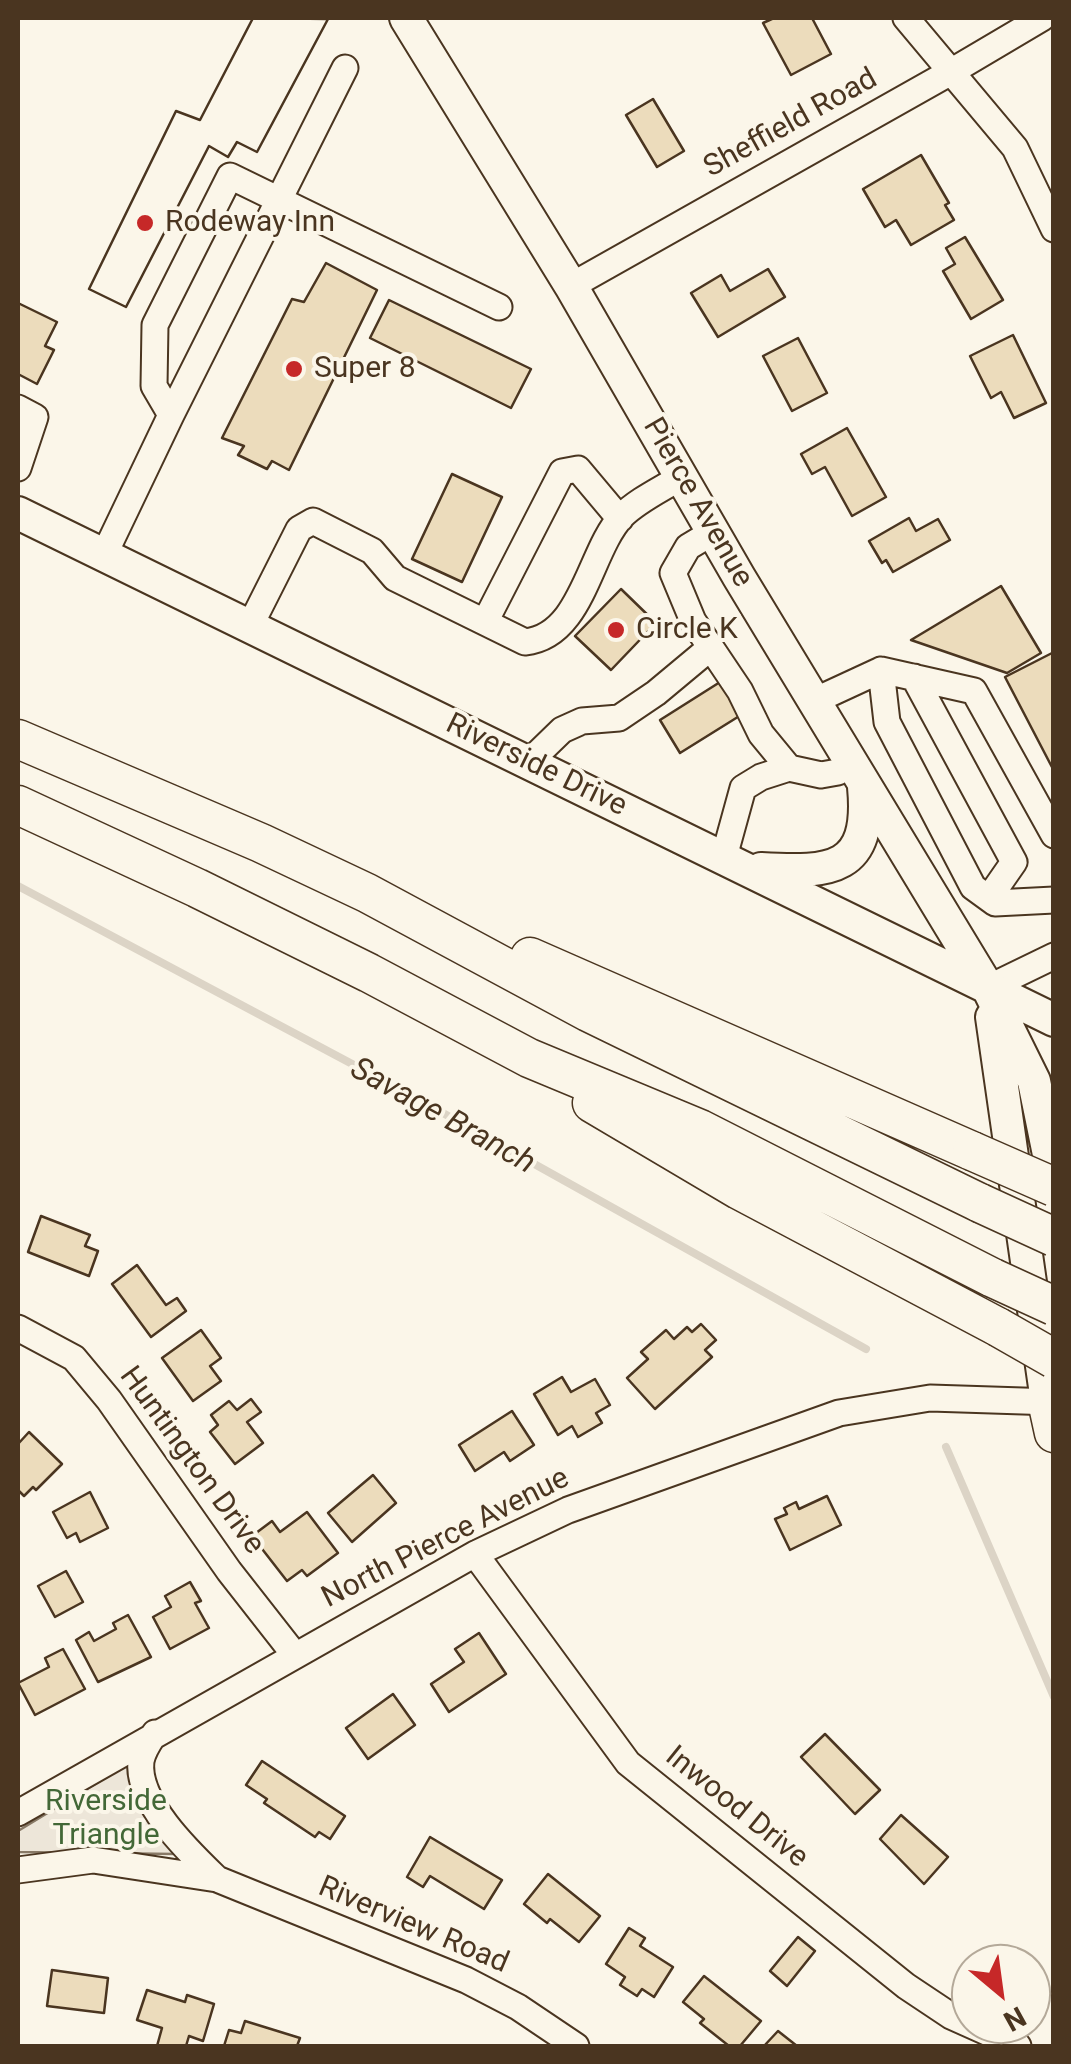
<!DOCTYPE html>
<style>
body{margin:0}
#map{position:relative;width:1071px;height:2064px;overflow:hidden;background:#fbf6e9;font-family:Roboto,sans-serif}
canvas{display:block}
.frame{position:absolute;inset:0;border:20px solid #4a3520;pointer-events:none}
.north{position:absolute;left:951px;top:1944px;width:100px;height:100px;box-sizing:border-box;background:#fbf6e9;border:2px solid #b4a999;border-radius:50%;rotate:151deg;font-size:28px;font-weight:700;line-height:40px;text-align:center;color:#4a3520}
.north::after{content:'';display:block;margin:auto;width:35px;height:45px;background:#c62828;clip-path:polygon(50% 0,100% 100%,50% 72%,0 100%)}
</style>
<div id="map">
<canvas width="1071" height="2064"></canvas>
<div class="frame"></div>
<div class="north">N</div>
</div>
<script>
const ctx = document.querySelector('canvas').getContext('2d');
ctx.lineJoin = 'round';
function fill(path, color) {
  ctx.fillStyle = color;
  ctx.fill(path, 'evenodd');
}
function strokePath(path, color, width, dash) {
  ctx.strokeStyle = color;
  ctx.lineWidth = width;
  ctx.lineCap = dash ? 'butt' : 'round';
  ctx.setLineDash(dash || []);
  ctx.stroke(path);
}
function drawText(font, color, halo, rows, align = 'center') {
  ctx.font = font + ' Roboto,sans-serif';
  ctx.lineWidth = 8;
  ctx.setLineDash([]);
  ctx.textBaseline = 'middle';
  ctx.strokeStyle = halo;
  ctx.fillStyle = color;
  for (const [text, x, y, turn = 0] of rows) {
    ctx.save();
    ctx.translate(x, y);
    ctx.rotate((+turn || 0) * Math.PI / 180);
    ctx.textAlign = isNaN(turn) ? turn : align;
    if (halo) ctx.strokeText(text, 0, 0);
    ctx.fillText(text, 0, 0);
    ctx.restore();
  }
}
const green = new Path2D(`
 M128 1764 140 1809 175 1854 18 1852V1831Z`);
fill(green, '#ede6d9');
strokePath(green, '#887966', 2.5);
strokePath(new Path2D(`
 M18 886 416 1098 866 1349
 M946 1447 1054 1697`), '#dcd4c6', 8);
const building = new Path2D(`
 M253 18 328 19 257 152 237 142 228 157 209 146 126 307 89 289 176 111 200 120Z
 M253 18 328 19 257 152 237 142 228 157 209 146 126 307 89 289 176 111 200 120Z
 M774 18H812L831 54 791 75 763 23Z
 M653 99 684 151 657 167 626 115Z
 M921 155 949 203 945 205 954 220 911 245 896 220 885 227 863 189Z
 M965 237 1003 300 971 319 943 271 955 264 946 248Z
 M326 263 377 290 289 470 272 461 267 469 238 455 244 446 222 438 292 299 304 302Z
 M768 269 785 297 718 337 691 293 721 275 730 291Z
 M389 300 531 369 511 408 370 338Z
 M18 303 57 322 45 346 54 350 37 384 18 374Z
 M1013 335 1046 403 1014 418 1001 392 991 398 970 356Z
 M798 338 827 393 792 411 763 356Z
 M847 428 886 497 852 516 825 467 812 474 801 454Z
 M452 474 502 497 462 582 412 559Z
 M909 518 916 531 938 519 950 540 893 572 886 560 882 563 869 541Z
 M1001 586 1041 653 1007 673 911 640Z
 M621 589 656 623 611 670 575 636Z
 M1054 652V771L1005 677Z
 M728 677 749 710 680 753 660 720Z
 M41 1216 90 1235 85 1246 98 1251 89 1276 28 1252Z
 M137 1265 166 1305 177 1298 186 1311 151 1337 112 1284Z
 M701 1324 716 1340 705 1350 712 1357 655 1409 627 1378 648 1359 641 1352 666 1330 674 1339 687 1327 692 1332Z
 M201 1330 221 1358 210 1366 221 1381 193 1401 162 1358Z
 M562 1377 571 1392 595 1379 610 1405 596 1413 602 1423 578 1437 572 1426 558 1435 534 1394Z
 M251 1399 261 1412 247 1422 263 1443 235 1464 210 1432 218 1425 211 1415 229 1401 237 1410Z
 M512 1411 534 1445 510 1461 504 1452 475 1471 459 1445Z
 M29 1432 62 1464 36 1490 33 1487 24 1496 18 1490V1444Z
 M373 1475 396 1503 352 1542 328 1513Z
 M90 1492 108 1528 80 1542 76 1533 67 1538 53 1512Z
 M827 1496 841 1525 790 1550 775 1519 787 1514 784 1508 796 1502 799 1509Z
 M307 1512 338 1553 307 1576 302 1570 287 1581 252 1536 272 1521 280 1532Z
 M66 1571 83 1602 55 1617 38 1586Z
 M190 1582 201 1601 195 1603 209 1628 170 1649 153 1617 171 1607 165 1596Z
 M128 1615 151 1657 98 1682 76 1640 89 1632 94 1641 116 1629 113 1623Z
 M479 1633 506 1674 449 1712 431 1684 464 1662 455 1649Z
 M63 1649 85 1689 35 1715 18 1683 49 1667 45 1658Z
 M393 1694 415 1725 368 1759 346 1728Z
 M825 1734 880 1790 855 1814 801 1757Z
 M262 1761 345 1816 330 1839 319 1832 315 1837 264 1803 267 1799 246 1785Z
 M901 1815 948 1857 924 1884 880 1839Z
 M430 1837 502 1880 484 1909 430 1876 423 1887 407 1877Z
 M548 1874 600 1916 579 1942 550 1919 547 1923 524 1904Z
 M629 1928 645 1938 640 1946 673 1967 654 1997 642 1989 637 1996 620 1985 625 1977 606 1964Z
 M798 1937 815 1951 787 1986 770 1971Z
 M52 1970 108 1978 104 2013 47 2006Z
 M704 1976 761 2021 740 2046H729L700 2023 704 2019 683 2002Z
 M147 1990 185 2002 187 1995 214 2004 203 2041 189 2036 186 2046H157L162 2028 137 2020Z
 M245 2021 300 2038 297 2046H224L229 2030 241 2033Z
 M778 2031 797 2046H764Z`);
fill(building, '#ecdcbc');
strokePath(building, '#4a3520', 2.5);
const minor = new Path2D(`
 M906 18 1015 148 1054 229
 M571 286 949 73 1042 18
 M18 408 35 417 18 468
 M171 415 154 386 155 325 230 176 499 307
 M713 532 688 547 673 573 693 621 740 691 761 734 789 768
 M104 555 171 415 345 68
 M485 622 562 472 578 469 620 519
 M250 626 299 529 313 521 372 551 395 578 525 642C583 636 589 551 622 516 638 500 662 489 681 477
 M881 670 887 722 973 887 995 903 1054 900
 M914 677 1014 862 989 898
 M814 701 881 670 974 691 1054 835
 M529 762 562 730 582 721 619 718 656 693 710 648
 M724 857 743 788 761 777 789 768 821 775 838 772 851 761
 M988 988 1054 956
 M18 1328 74 1358 109 1400 229 1571 294 1654
 M475 1554 628 1763 906 1986 951 2016 1018 2046
 M155 1733C149 1742 143 1750 141 1761 136 1802 190 1853 217 1879
 M18 1813 475 1554 568 1510 839 1413 930 1398 1054 1402
 M18 1870 93 1860 217 1879 466 1980 518 2007 576 2046`);
const major = new Path2D(`
 M406 18 571 286 739 577 988 988 1034 1081 1054 1179
 M18 513 1054 1020
 M761 869C831 873 872 871 864 787
 M992 1017 1047 1401`);
const highway = new Path2D(`
 M18 739 261 843 367 893 588 1012 980 1203
 M18 805 197 888 369 973 529 1058 700 1129 993 1278
 M530 957 972 1151
 M592 1103 739 1190 998 1327
 M1047 1401 1054 1433`);
strokePath(minor, '#4a3520', 29);
strokePath(major, '#4a3520', 36);
strokePath(highway, '#4a3520', 41);
strokePath(minor, '#fbf6e9', 25);
strokePath(major, '#fbf6e9', 32);
strokePath(highway, '#fbf6e9', 38);
const highwayBridge = new Path2D(`
 M972 1151 1054 1187
 M980 1203 1054 1237
 M993 1278 1054 1306
 M998 1327 1054 1359`);
strokePath(highwayBridge, '#4a3520', 41, []);
strokePath(highwayBridge, '#fbf6e9', 38);
for (const [x, y, r, color] of [
 [145,223,10,"#c62828"],
 [294,369,10,"#c62828"],
 [616,630,10,"#c62828"]
]) {
  const dot = new Path2D();
  dot.arc(x, y, r, 0, 2 * Math.PI);
  ctx.fillStyle = color;
  ctx.fill(dot);
  strokePath(dot, '#fbf6e9', 4);
}
drawText('30px', '#4a3520', '#fbf6e9', [
 ["Sheffield Road",791,124,-29],
 ["Pierce Avenue",697,503,60],
 ["Riverside Drive",536,766,26],
 ["Huntington Drive",191,1461,54],
 ["North Pierce Avenue",446,1539,-27],
 ["Inwood Drive",736,1808,39],
 ["Riverview Road",413,1926,23]
]);
drawText('30px', '#4a3520', '#fbf6e9', [
 ["Rodeway Inn",165,223],
 ["Super 8",314,369],
 ["Circle K",636,630]
], 'left');
drawText('30px', '#436837', '#fbf6e9', [
 ["Riverside",106,1802],
 ["Triangle",106,1836]
]);
drawText('italic 32px', '#4a3520', '#fbf6e9', [
 ["Savage Branch",442,1117,29]
]);
</script>
